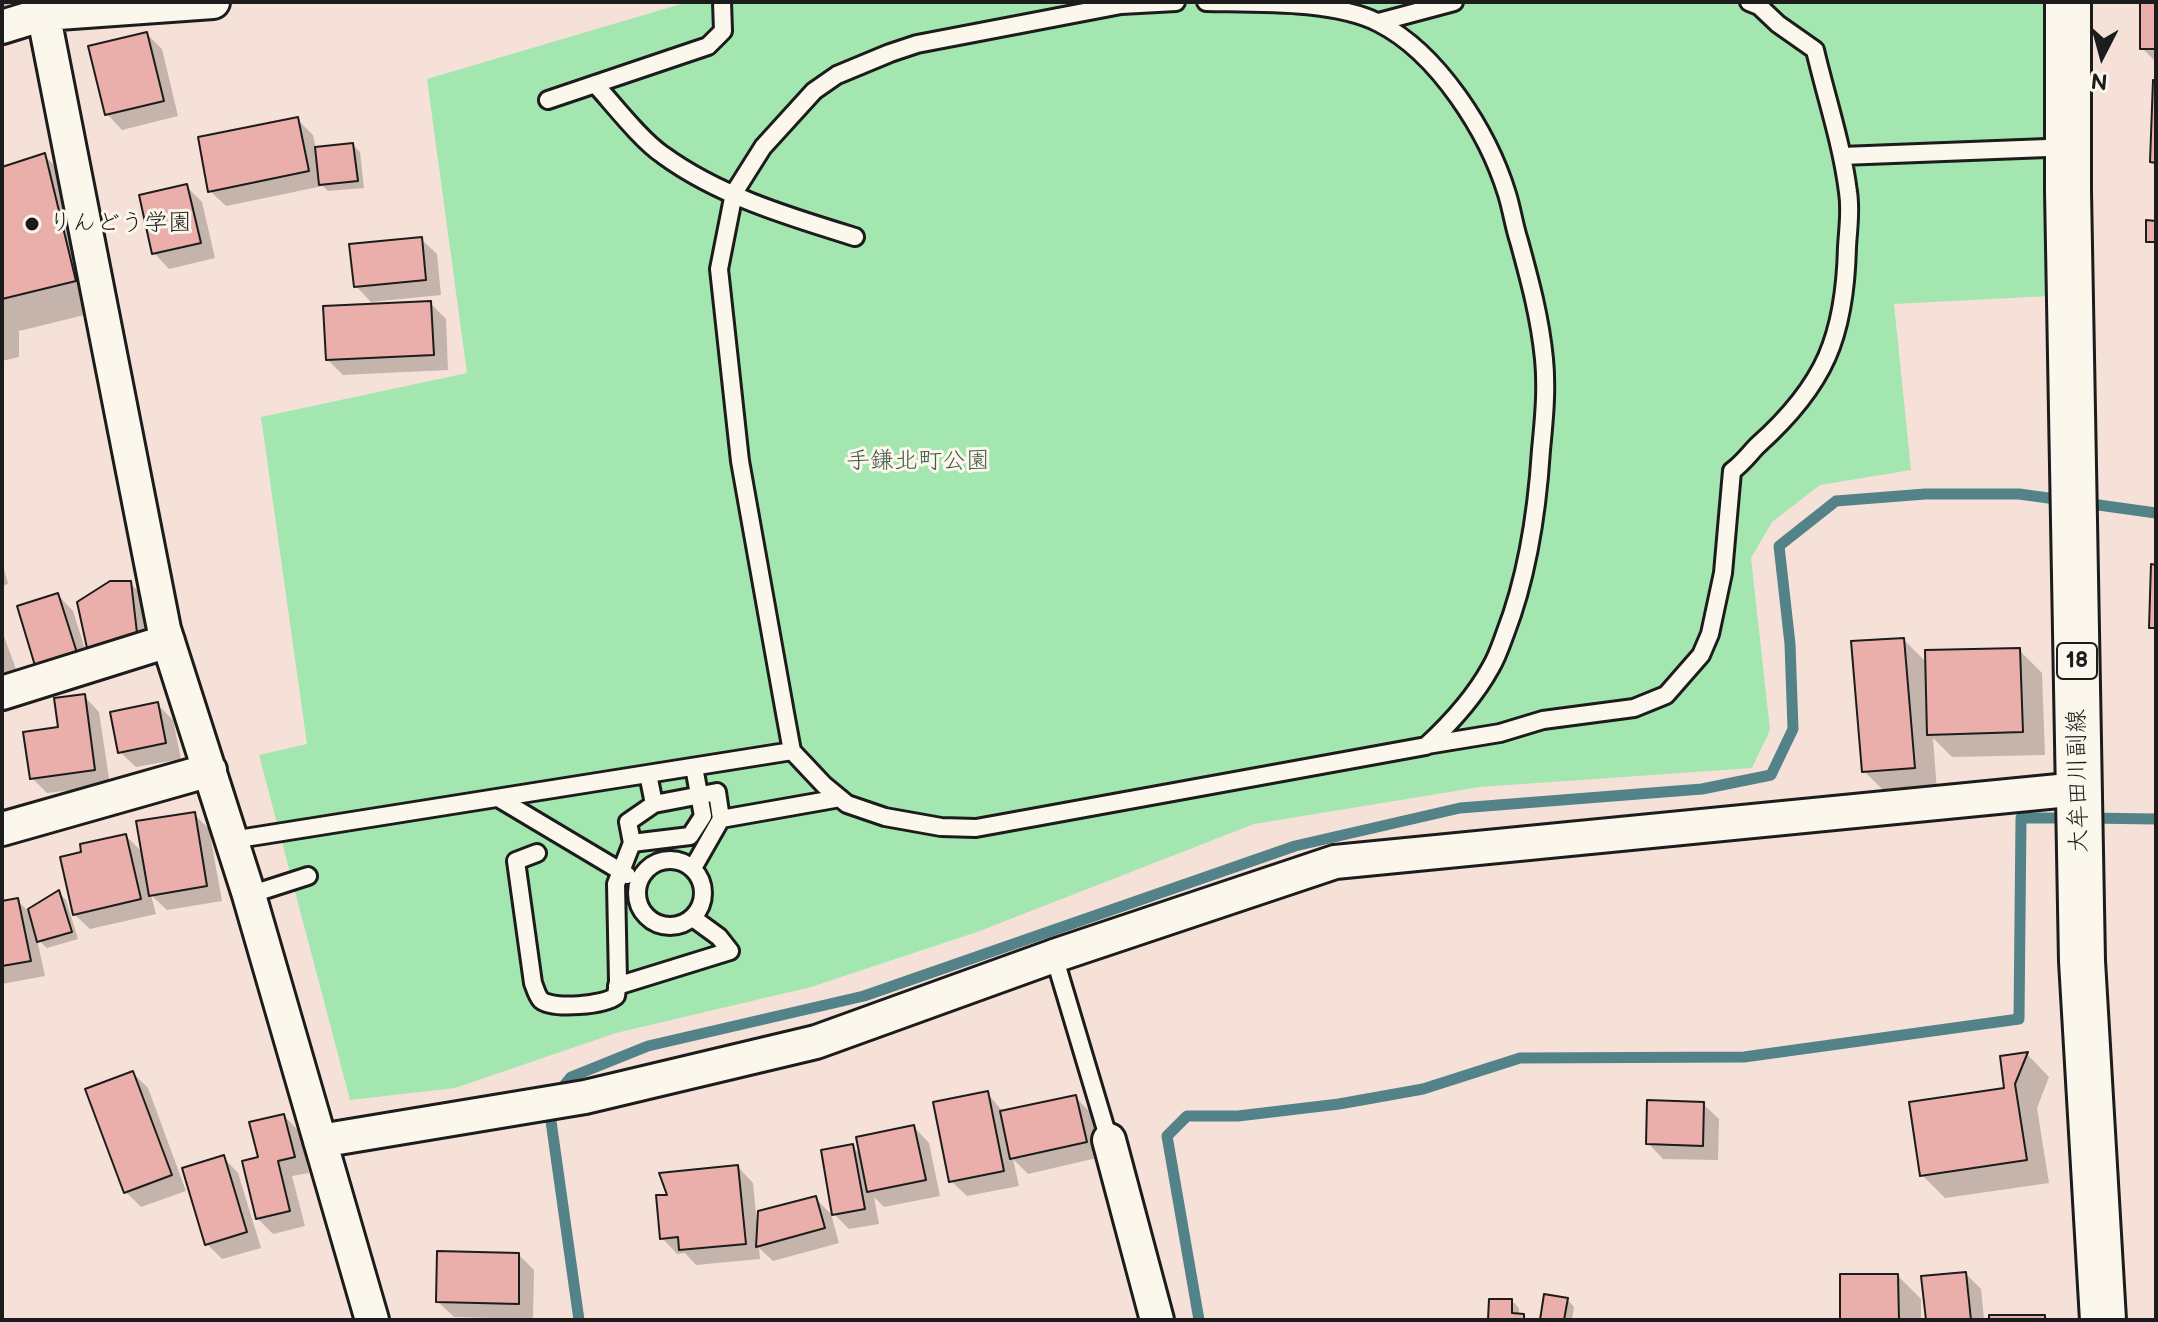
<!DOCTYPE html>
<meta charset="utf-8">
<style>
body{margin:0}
#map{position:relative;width:2158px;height:1322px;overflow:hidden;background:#f6e1d8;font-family:"Balsamiq Sans",sans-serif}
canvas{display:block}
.frame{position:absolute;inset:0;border:4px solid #1c1c1c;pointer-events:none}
.north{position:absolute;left:2062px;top:16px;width:80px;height:80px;-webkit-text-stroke:6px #fbf7ec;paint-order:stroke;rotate:186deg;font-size:22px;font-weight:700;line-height:32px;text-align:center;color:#1c1c1c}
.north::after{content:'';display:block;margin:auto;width:28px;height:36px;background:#1c1c1c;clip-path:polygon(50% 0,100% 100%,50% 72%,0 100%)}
</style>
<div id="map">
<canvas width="2158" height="1322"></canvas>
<div class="frame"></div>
<div class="north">N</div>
</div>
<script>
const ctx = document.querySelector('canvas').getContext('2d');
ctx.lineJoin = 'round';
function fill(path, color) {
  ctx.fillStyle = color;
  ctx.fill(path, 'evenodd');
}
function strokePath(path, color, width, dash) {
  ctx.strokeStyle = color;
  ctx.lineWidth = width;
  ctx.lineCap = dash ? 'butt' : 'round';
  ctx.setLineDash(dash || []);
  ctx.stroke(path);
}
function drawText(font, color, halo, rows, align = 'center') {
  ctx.font = font + ' "Balsamiq Sans","Klee One",sans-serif';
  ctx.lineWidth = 6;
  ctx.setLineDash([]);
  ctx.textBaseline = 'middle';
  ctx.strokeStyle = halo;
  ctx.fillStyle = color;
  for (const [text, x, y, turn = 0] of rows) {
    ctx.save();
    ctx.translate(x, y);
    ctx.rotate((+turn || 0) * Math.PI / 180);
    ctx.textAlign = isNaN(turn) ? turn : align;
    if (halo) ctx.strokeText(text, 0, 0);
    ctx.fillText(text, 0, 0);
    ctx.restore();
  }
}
fill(new Path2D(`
 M688 2 2045 4 2049 296 1894 304 1911 470 1820 485 1772 522 1751 558 1770 730 1752 768 1480 787 1254 824 977 932 811 987 616 1033 455 1088 350 1100 259 755 307 744 261 417 467 373 427 79Z`), '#a3e6b0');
fill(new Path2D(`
 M2 2H26L5 31 7 43 2 44Z
 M1976 2H2062V4Z
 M2142 2H2156V62L2142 48Z
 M147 34 162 49 178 116 122 130 107 114Z
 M298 120 313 135 316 149 353 145 360 152 364 188 328 191 323 186 226 206 210 191Z
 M44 155 74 185 105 310 19 331V357L2 361V169Z
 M186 186 202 202 215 258 169 269 154 253Z
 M421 239 437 254 441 295 371 302 356 286Z
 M430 303 446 319 448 370 343 375 328 360Z
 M2 561 8 584 2 586Z
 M130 583 146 599 151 648 104 662 89 647Z
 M58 595 73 611 92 671 19 608Z
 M2 631 23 688 2 694Z
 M1904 640 1927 663 2019 650 2042 673 2045 755 1952 757 1933 738 1937 791 1887 794 1864 771Z
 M84 696 99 712 110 785 47 793 32 778Z
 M158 705 173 720 181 759 136 767 120 752Z
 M194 814 209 829 222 901 167 910 151 895 156 914 90 929 74 914 126 836 144 854Z
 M59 893 66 900 78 939 47 948 37 939 45 976 2 984V903L17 900 28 911Z
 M2027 1054 2049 1077 2037 1108 2049 1183 1945 1198 1922 1175 2006 1090Z
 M133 1073 148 1088 186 1191 141 1207 126 1192Z
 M988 1094 1004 1113 1075 1097 1091 1113 1101 1157 1028 1174 1013 1159 1019 1186 967 1196 951 1181Z
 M1703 1104 1719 1119 1718 1160 1663 1159 1648 1143Z
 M284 1116 299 1131 309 1173 292 1176 305 1226 273 1234 257 1218 260 1159Z
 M914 1127 929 1143 940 1196 884 1207 874 1197 879 1224 849 1229 834 1214 853 1147 861 1156Z
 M223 1157 238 1173 261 1248 222 1259 207 1244Z
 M738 1167 753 1183 757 1224 815 1198 831 1214 839 1243 773 1261 759 1248 760 1259 696 1265 685 1253 677 1254 662 1238 670 1196Z
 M519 1255 534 1270 533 1319 454 1317 438 1302Z
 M1966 1274 1981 1289 1984 1320H1928Z
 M1898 1276 1921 1299V1320H1842Z
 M1567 1299 1574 1307 1572 1320H1542Z
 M1512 1301 1519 1308V1315L1527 1320H1490Z`), '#0003');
strokePath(new Path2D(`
 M2084 503 2156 513
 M2087 818 2156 819
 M558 1093 571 1077 648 1046 864 996 1295 846 1460 808 1702 789 1771 775 1793 729 1790 644 1779 546 1836 501 1925 494H2019L2063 500
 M549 1107 579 1320
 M1199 1320 1167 1136 1187 1116H1238L1339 1104 1423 1089 1520 1058 1744 1057 2019 1019 2021 818H2070`), '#538388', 11);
const building = new Path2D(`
 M2140 2H2156V49H2140Z
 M147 32 164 101 105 115 88 46Z
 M2153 80H2156V163L2150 162Z
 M298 117 309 171 208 192 198 137Z
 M353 143 358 181 319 185 315 147Z
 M45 153 76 281 2 299V167Z
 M187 184 201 243 152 254 139 195Z
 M2146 220 2156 221V242H2146Z
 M422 237 426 280 354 287 349 244Z
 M431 301 434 355 326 360 323 306Z
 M2151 564 2156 565V628H2149Z
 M110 581H131L137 633 87 648 77 602Z
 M58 593 78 656 36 669 17 606Z
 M1904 638 1915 768 1862 772 1851 641Z
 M2020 648 2023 732 1927 735 1925 650Z
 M85 694 95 770 30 779 23 732 58 727 54 698Z
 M158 702 166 743 118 753 110 712Z
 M195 812 207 886 149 896 136 821Z
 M126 834 141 899 73 915 60 857 81 852 80 844Z
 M59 890 72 932 37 942 28 909Z
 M18 898 31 961 2 966V901Z
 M2028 1052 2015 1084 2027 1160 1920 1176 1909 1102 2004 1088 2000 1056Z
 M133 1071 172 1175 124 1193 85 1089Z
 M988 1091 1004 1171 949 1182 933 1102Z
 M1076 1095 1087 1142 1010 1159 1000 1111Z
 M1647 1100 1704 1102 1703 1146 1646 1144Z
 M284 1114 295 1157 278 1161 290 1211 256 1219 242 1161 258 1157 249 1122Z
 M914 1125 926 1180 867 1192 856 1137Z
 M853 1144 865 1209 832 1215 821 1150Z
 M224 1155 247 1232 205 1245 182 1168Z
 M738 1165 746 1244 679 1250 678 1237 660 1239 656 1195H667L659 1173Z
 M816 1196 825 1228 756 1247 758 1211Z
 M437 1251 519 1253V1304L436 1302Z
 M1966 1272 1971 1320H1926L1921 1276Z
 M1840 1274H1898L1899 1320H1840Z
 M1544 1294 1568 1298 1564 1320H1540Z
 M1489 1299H1512V1313L1524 1314V1320H1488Z
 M1989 1315H2045V1320H1989Z`);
fill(building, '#eaafab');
strokePath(building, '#1c1c1c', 2);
const lane = new Path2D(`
 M1176 2 1121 5 917 44 890 53 837 75 814 91 763 147 734 193 719 269 740 461 785 713 792 751 824 785 847 804 885 817 941 827 976 828 1426 746C1452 722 1474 698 1491 667 1497 657 1501 645 1505 634 1528 575 1537 513 1541 450 1544 420 1547 389 1544 359 1540 318 1530 281 1519 241 1514 226 1512 210 1507 194 1488 132 1438 53 1379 23 1334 0 1256 3 1206 2
 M1379 22 1454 2
 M595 84C614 105 641 140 663 155 719 196 790 217 855 237
 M548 100 708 46 723 31 722 2
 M1842 156 2047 148
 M1427 745 1500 733 1543 720 1634 708 1666 695 1701 655 1710 634 1723 573 1732 471C1743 463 1749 454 1758 445 1825 385 1845 336 1847 247 1848 229 1851 211 1848 192 1842 144 1826 97 1815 50L1778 24 1759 6 1749 2
 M648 774 654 804 628 822 632 843 690 836 703 816 694 767
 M498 798 627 875
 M654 804 717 792 721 819
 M232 840 792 751
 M537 853 516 861 533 983C535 988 537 996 541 1000 553 1010 605 1005 616 996L618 981 616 884 632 843
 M637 893a33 33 0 1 1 66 0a33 33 0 1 1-66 0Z
 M693 868 721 819 840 798
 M249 895 308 876
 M1054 956 1109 1140
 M617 986 730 951 719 937 693 918`);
const street = new Path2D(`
 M41 2 164 629 249 895 372 1320
 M2 27 44 14 213 2
 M2 693 168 641
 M2 829 210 770
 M1109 1140 1157 1320
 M320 1141 585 1097 816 1042 1054 956 1335 862 2079 789`);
const primary = new Path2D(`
 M2068 2V191L2082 961 2103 1320`);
strokePath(lane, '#1c1c1c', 22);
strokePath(street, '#1c1c1c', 38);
strokePath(primary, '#1c1c1c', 50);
strokePath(lane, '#fbf7ec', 16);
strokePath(street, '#fbf7ec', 32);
strokePath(primary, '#fbf7ec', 44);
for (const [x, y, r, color] of [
 [32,224,8,"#1c1c1c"]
]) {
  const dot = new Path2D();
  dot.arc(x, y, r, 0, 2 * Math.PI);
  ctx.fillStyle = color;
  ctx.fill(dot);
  strokePath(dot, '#fbf7ec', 3);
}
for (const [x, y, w] of [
 [2077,661,40]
]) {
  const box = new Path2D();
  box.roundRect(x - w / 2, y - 18, w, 36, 6);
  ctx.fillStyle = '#fbf7ec';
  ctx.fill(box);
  strokePath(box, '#1c1c1c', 2);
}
drawText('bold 22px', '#1c1c1c', null, [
 ["18",2077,661]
]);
drawText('24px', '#1c1c1c', '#fbf7ec', [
 ["りんどう学園",48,224]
], 'left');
drawText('24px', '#445948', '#fbf7ec', [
 ["手鎌北町公園",918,462]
]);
drawText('24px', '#1c1c1c', '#fbf7ec', [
 ["大牟田川副線",2079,781,-91]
]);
</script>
